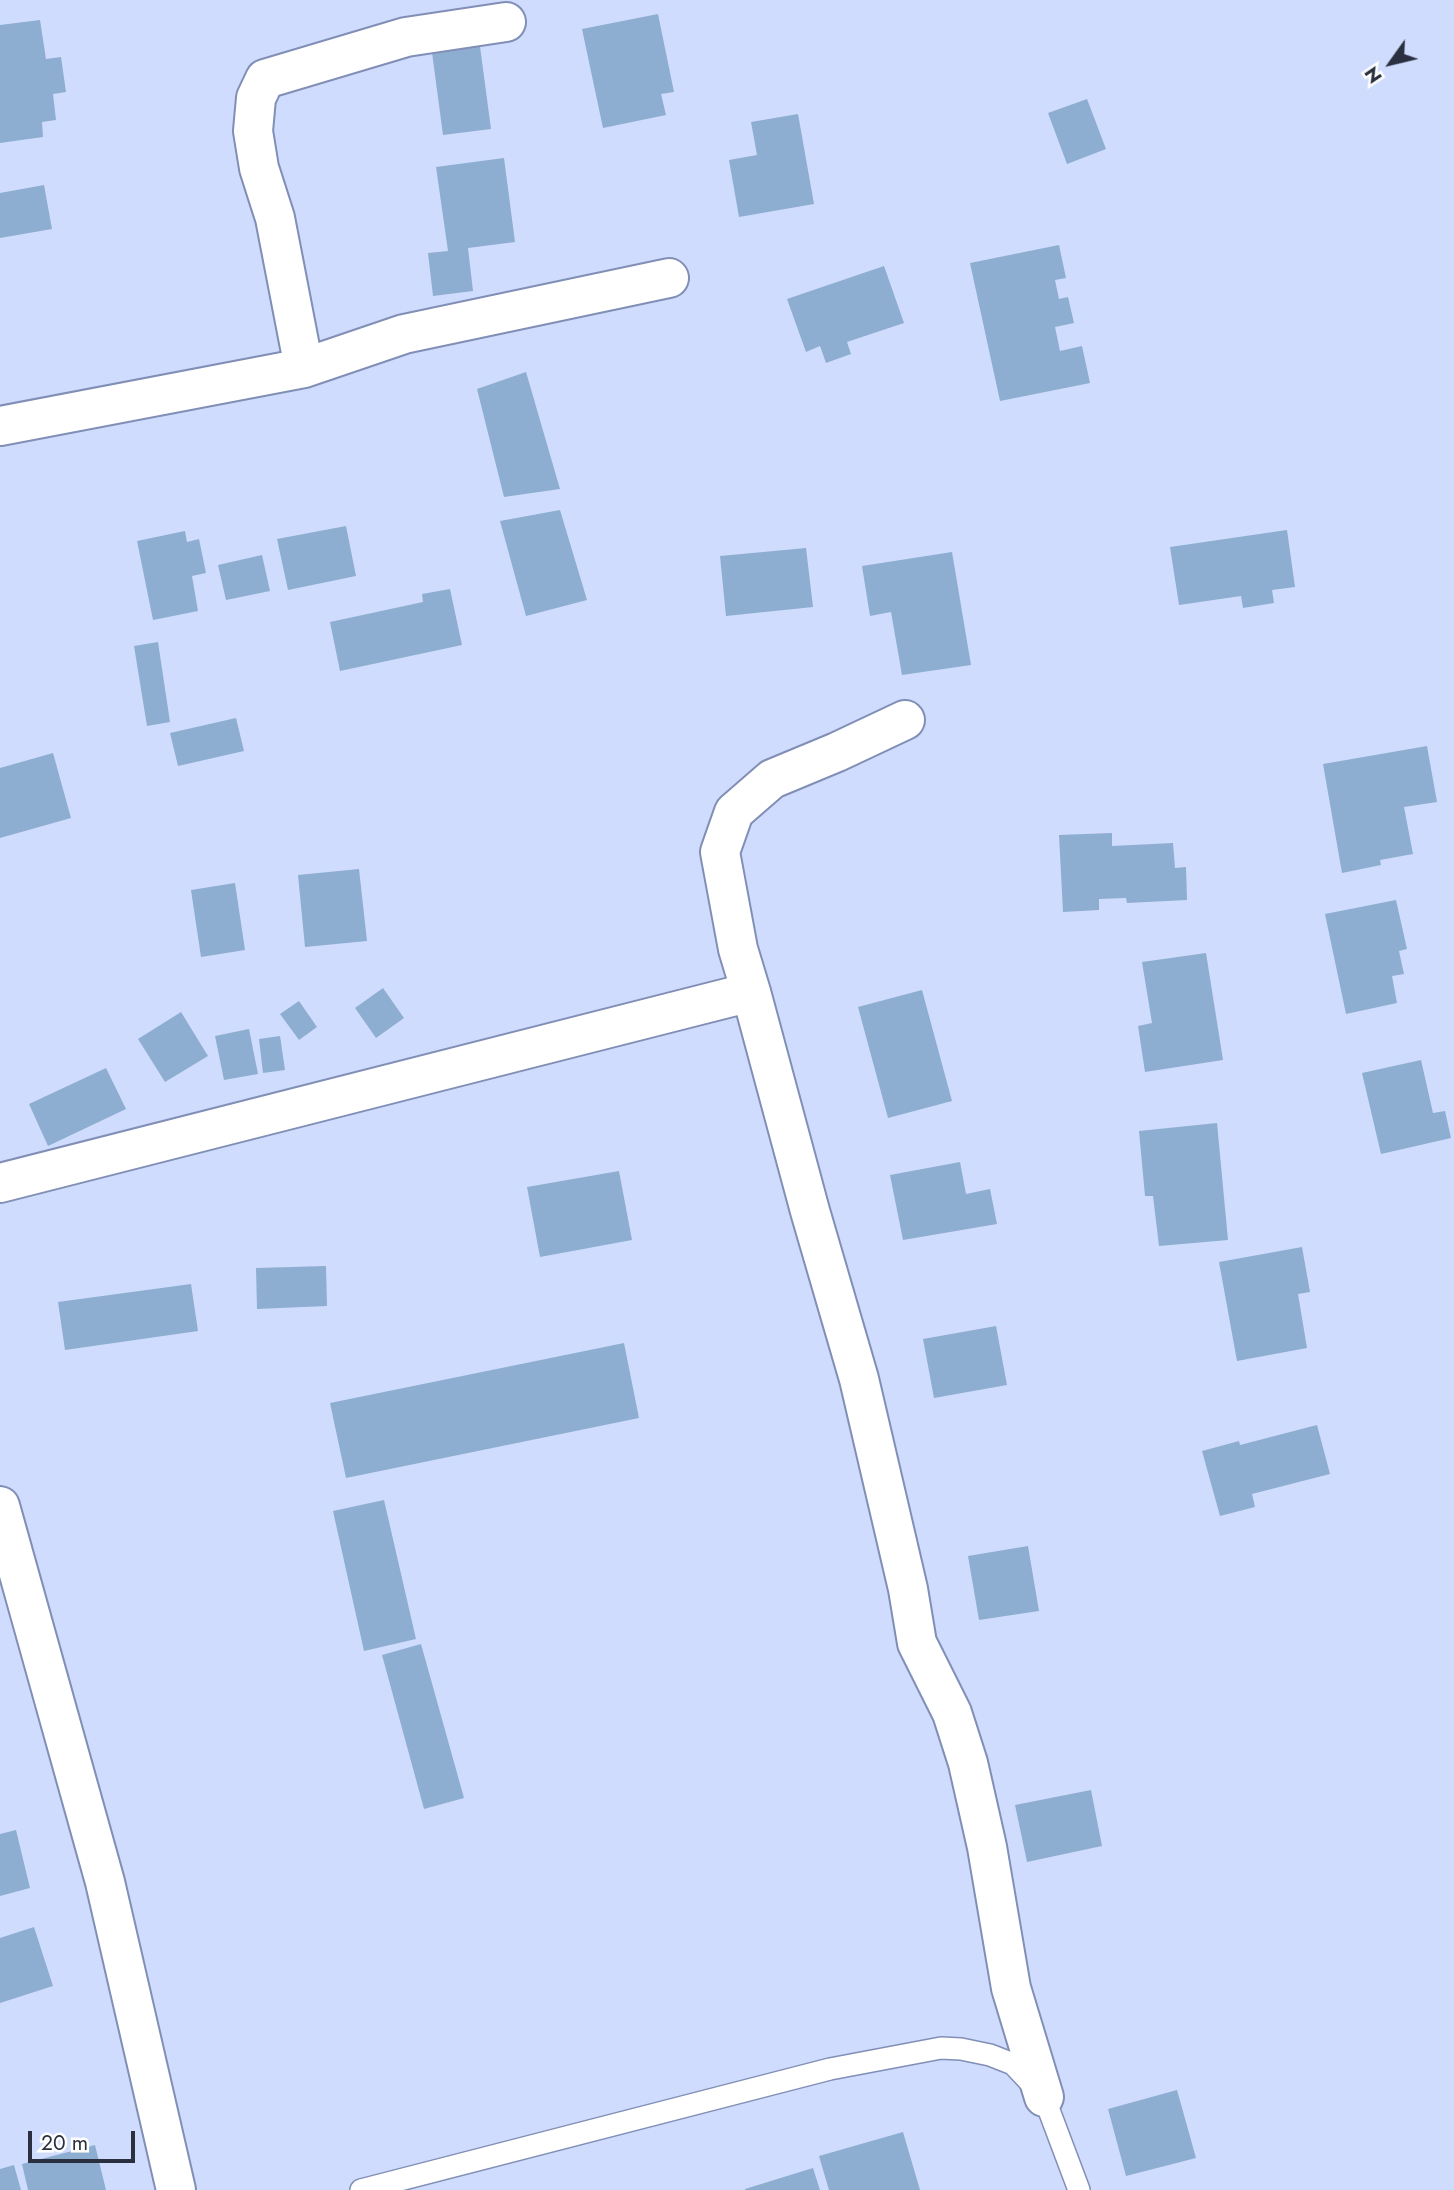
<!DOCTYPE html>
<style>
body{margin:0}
#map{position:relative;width:1454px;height:2190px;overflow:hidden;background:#d0dcfe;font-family:Jost,sans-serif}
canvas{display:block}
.north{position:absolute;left:1356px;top:28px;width:70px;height:70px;-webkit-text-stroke:5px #fefefe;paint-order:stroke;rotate:236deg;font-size:19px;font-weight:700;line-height:28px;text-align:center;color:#2a3040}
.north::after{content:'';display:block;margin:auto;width:24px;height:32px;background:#2a3040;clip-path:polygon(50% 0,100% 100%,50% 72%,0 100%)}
.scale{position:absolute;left:28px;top:2131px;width:107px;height:32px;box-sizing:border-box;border:4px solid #2a3040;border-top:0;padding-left:9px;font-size:21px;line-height:24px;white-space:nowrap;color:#2a3040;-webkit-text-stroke:5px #fefefe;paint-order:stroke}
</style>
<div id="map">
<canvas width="1454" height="2190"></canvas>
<div class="north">N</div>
<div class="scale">20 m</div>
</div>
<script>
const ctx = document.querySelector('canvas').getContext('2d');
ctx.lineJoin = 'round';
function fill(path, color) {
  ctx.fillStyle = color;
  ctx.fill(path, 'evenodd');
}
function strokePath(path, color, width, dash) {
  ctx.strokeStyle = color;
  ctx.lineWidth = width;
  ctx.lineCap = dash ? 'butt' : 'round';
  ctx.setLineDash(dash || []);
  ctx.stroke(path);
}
fill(new Path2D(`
 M658 14 674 92 661 94 666 115 603 128 582 29Z
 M40 20 46 59 61 57 66 92 53 94 56 120 42 122 43 137 0 143V25Z
 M479 39 491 129 443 135 431 45Z
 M1087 99 1106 149 1067 164 1048 113Z
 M798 114 814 204 739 217 729 160 757 155 751 122Z
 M504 158 515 242 468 248 473 291 433 296 428 253 448 251 436 167Z
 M44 185 52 229 0 238V193Z
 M1059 245 1066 278 1055 280 1059 299 1068 297 1074 323 1055 327 1060 351 1082 346 1090 383 1000 401 970 263Z
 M884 266 904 323 847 342 851 354 826 363 820 346 806 352 787 299Z
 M526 372 560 489 504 497 477 389Z
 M560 510 587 600 526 616 500 521Z
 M346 526 356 576 288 590 277 539Z
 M1287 530 1295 587 1272 590 1274 603 1243 608 1241 596 1179 605 1170 547Z
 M185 531 187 542 199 539 206 573 192 576 198 611 153 620 137 541Z
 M806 548 813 607 726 616 720 556Z
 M952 552 971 665 902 675 891 612 870 616 862 566Z
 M262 555 270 591 226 600 218 565Z
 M450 589 462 645 340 671 330 622 423 602 422 594Z
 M158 642 170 722 147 726 134 646Z
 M236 718 244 751 178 766 170 733Z
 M1427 746 1437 802 1404 807 1413 854 1380 860 1381 865 1342 873 1323 764Z
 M53 753 71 818 0 838V768Z
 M1112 833V846L1173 843 1175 868 1186 867 1187 900 1127 903 1126 898 1099 899V910L1063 912 1059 835Z
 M359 869 367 941 305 947 298 875Z
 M235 883 245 950 201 957 191 890Z
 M1396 900 1407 949 1399 951 1404 974 1392 976 1397 1003 1346 1014 1325 914Z
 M1206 953 1223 1060 1145 1072 1138 1026 1152 1023 1142 962Z
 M383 988 404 1018 376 1038 355 1008Z
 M922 990 952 1101 888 1118 858 1007Z
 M299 1001 317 1027 299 1040 280 1014Z
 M181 1012 208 1056 165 1082 138 1039Z
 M249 1029 258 1074 224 1080 215 1036Z
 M280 1036 285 1070 263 1073 259 1039Z
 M1421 1060 1433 1113 1445 1111 1451 1138 1381 1154 1362 1073Z
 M106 1068 126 1109 48 1146 29 1104Z
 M1217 1123 1228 1240 1159 1246 1153 1196H1145L1139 1131Z
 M960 1162 966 1194 990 1189 997 1224 903 1240 890 1175Z
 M619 1171 632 1240 540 1257 527 1187Z
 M1302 1247 1310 1292 1298 1294 1307 1348 1237 1361 1219 1262Z
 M326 1266 327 1306 257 1309 256 1268Z
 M191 1284 198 1331 65 1350 58 1302Z
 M996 1326 1007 1385 934 1398 923 1339Z
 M624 1343 639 1418 346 1478 330 1403Z
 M1317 1425 1330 1474 1252 1494 1255 1507 1220 1516 1202 1451 1239 1441 1240 1445Z
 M384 1500 416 1639 364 1651 333 1511Z
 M1028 1546 1039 1611 979 1620 968 1556Z
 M421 1644 464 1798 424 1809 382 1655Z
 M1091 1790 1102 1846 1027 1862 1015 1805Z
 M16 1830 30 1888 0 1896V1834Z
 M34 1927 53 1986 0 2003V1938Z
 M1177 2090 1196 2158 1126 2176 1108 2109Z
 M903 2132 920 2190H829L819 2156Z
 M95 2145 106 2190H28L22 2164Z
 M14 2165 21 2190H0V2169Z
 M813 2168 820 2190H745V2189Z`), '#8daed0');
const service = new Path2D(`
 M361 2190 830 2069 941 2048 961 2049 990 2055 1013 2064 1044 2097 1079 2190`);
const minor = new Path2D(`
 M304 368 275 218 259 168 253 131 256 98 265 79 406 37 506 22
 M0 426 304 368 404 334 669 278
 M751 992 738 949 720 852 734 812 772 779 837 752 905 720
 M0 1183 751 992 810 1211 859 1379 908 1589 917 1643 952 1713 968 1763 987 1847 1011 1988 1044 2097
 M0 1506 105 1882 176 2190`);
strokePath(service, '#818fb6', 24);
strokePath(minor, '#818fb6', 42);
strokePath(service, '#fff', 21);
strokePath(minor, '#fff', 38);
</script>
